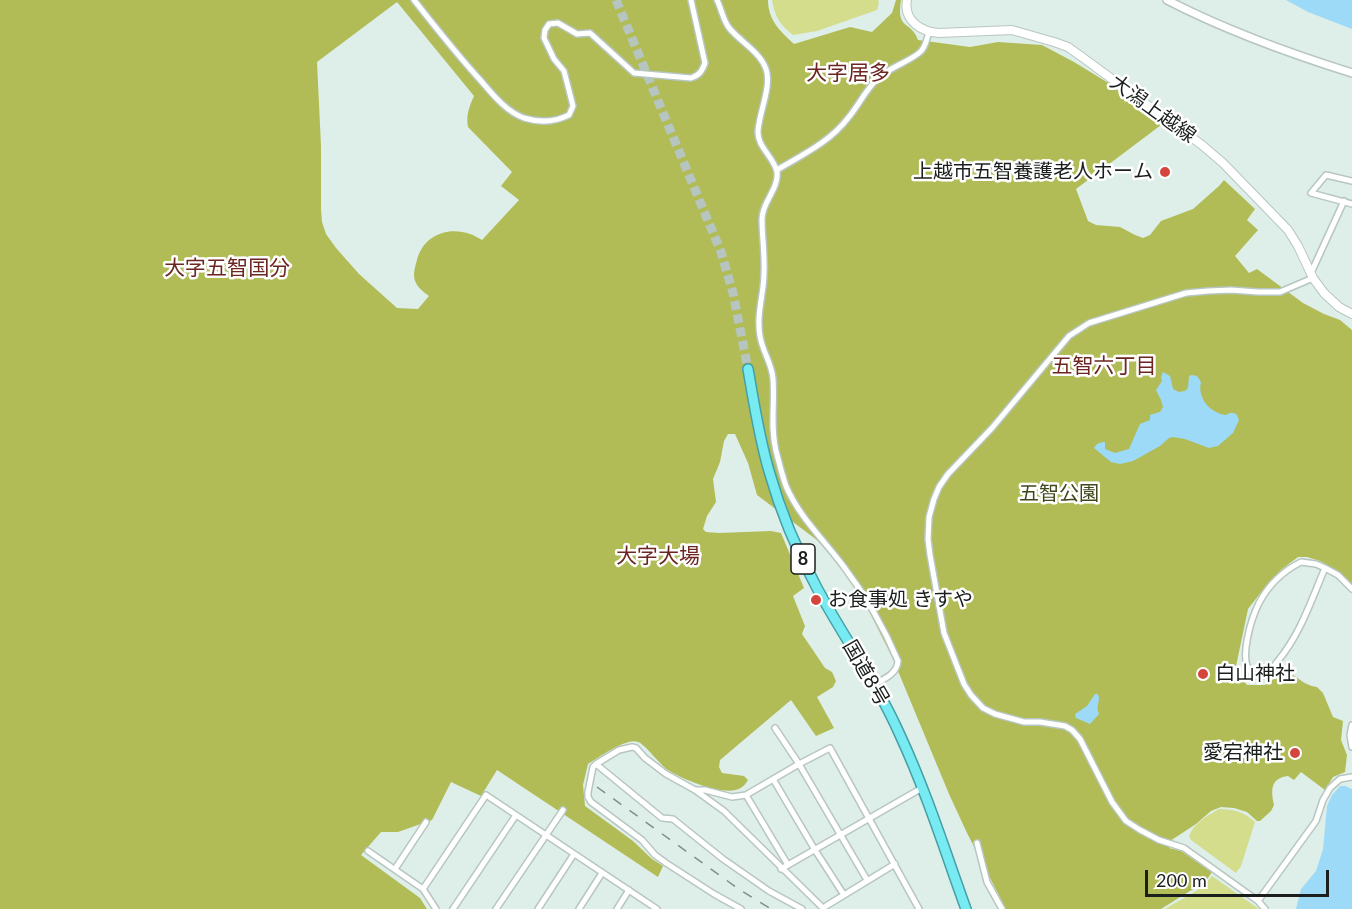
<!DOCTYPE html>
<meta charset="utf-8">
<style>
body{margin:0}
#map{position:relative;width:1352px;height:909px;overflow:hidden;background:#deeee8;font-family:Lato,sans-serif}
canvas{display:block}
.scale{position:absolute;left:1145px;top:870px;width:184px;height:27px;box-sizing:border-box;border:3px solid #1a1f1e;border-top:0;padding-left:8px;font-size:18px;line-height:21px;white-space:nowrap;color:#1a1f1e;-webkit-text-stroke:4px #fff;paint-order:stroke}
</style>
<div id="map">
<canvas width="1352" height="909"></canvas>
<div class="scale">200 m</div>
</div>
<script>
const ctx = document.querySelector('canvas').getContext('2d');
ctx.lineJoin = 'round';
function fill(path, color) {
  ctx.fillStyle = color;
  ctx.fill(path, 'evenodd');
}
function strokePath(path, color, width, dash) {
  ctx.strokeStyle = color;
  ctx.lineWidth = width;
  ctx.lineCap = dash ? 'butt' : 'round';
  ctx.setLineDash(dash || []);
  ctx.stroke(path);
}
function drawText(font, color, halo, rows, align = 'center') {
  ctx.font = font + ' Lato,"Noto Sans JP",sans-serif';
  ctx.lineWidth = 5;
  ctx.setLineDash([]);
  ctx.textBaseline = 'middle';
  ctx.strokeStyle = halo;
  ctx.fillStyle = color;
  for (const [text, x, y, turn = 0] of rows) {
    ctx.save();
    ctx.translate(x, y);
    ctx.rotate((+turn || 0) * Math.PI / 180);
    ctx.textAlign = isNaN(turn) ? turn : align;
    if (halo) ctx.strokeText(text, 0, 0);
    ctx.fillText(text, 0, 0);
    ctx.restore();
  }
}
fill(new Path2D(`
 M772 0H878L879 2 877 10 817 31 793 35C780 25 775 17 772 0Z
 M1219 809C1234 809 1244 812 1255 822L1241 866 1236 873 1191 840 1189 836C1193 824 1208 815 1219 809Z
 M1212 876 1259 909H1165C1181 899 1201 891 1212 876Z`), '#d4dd8c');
fill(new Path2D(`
 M0 0H768C768 20 780 31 794 44L850 27 872 32 892 13 896 0H901C896 31 911 20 918 40L970 47 998 42 1042 45 1074 62 1110 84 1161 125 1076 189 1088 221 1096 225 1120 227 1135 235 1143 238 1150 235 1161 221 1193 209 1219 186 1224 180 1255 209 1247 220 1258 230 1235 256 1249 273 1257 269 1303 303 1324 314 1340 320 1352 330V585L1336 570 1320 561 1307 557H1298L1282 569 1269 582 1248 609 1235 671 1247 685H1265L1284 671C1299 676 1302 685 1317 687L1323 693 1333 717 1343 721 1341 740 1347 755 1345 772 1333 777 1325 790 1301 772 1294 780 1288 776C1270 778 1271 791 1274 805L1271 811 1260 821H1257L1247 812 1234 808 1221 807 1211 811 1196 824 1170 841 1169 848 1181 851 1212 872 1206 881 1161 909H1006L967 833 949 794 893 659 863 599 845 572 817 540 757 495 748 463 735 434H728L724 441 720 462 713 479 716 502 707 516 703 529 706 532 719 533 771 531 781 533 804 588 793 596 805 626 802 634 825 668 832 672 836 681 833 687 817 697 834 728 816 736 791 700 720 760 719 767 722 773 744 776 748 780C746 783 745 785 742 787 728 799 682 779 668 770 660 765 645 744 638 742 627 737 598 758 588 764L583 785 585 806 633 841 652 859 663 866 658 877 497 770 481 796 451 782 432 820 398 832H381L361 855 420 898 427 909H0ZM397 2 474 96C469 107 466 115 468 127L512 172 501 186 519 200 482 240C478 238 474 235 470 234 447 226 423 236 417 260 415 267 412 276 416 283 418 288 425 293 429 296L418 309 397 308 359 274 336 248 326 234 322 222 321 209V146L317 62Z`), '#b1bc57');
fill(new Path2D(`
 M1286 0H1352V29L1308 12Z
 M1163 372 1170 376 1173 389 1179 392 1185 391 1188 388 1189 376 1192 375 1197 376 1201 382C1197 398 1210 413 1226 415 1231 412 1233 412 1237 415L1239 420 1233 433 1218 446 1209 448 1185 439 1173 437 1169 438 1160 446 1133 461 1120 464 1111 462 1094 448C1096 444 1100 442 1105 442V449L1115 453 1129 449 1140 424 1150 420V415L1160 412 1163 407 1161 400 1156 390 1162 381 1161 377Z
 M1095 694H1098C1101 702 1095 706 1099 714L1090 724 1076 718 1075 714 1087 706Z
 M1340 786H1345L1352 789V909H1296L1301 889 1316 871 1323 849 1327 806 1332 795Z`), '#9ddaf8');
strokePath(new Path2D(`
 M616 0 721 252 733 293 748 369`), '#b7c5c0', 9, [9, 4.5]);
const minor = new Path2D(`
 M414 0C436 28 458 56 482 82 494 96 507 112 524 118 540 123 555 122 569 115L573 106 564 71 554 59 544 38 545 30 549 24 558 23 577 34 590 33 634 73 691 78C700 75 702 71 705 63L691 0
 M717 0C722 10 723 21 730 29 741 42 760 52 766 69 772 86 759 113 758 131 757 147 774 157 777 172 779 189 762 202 762 219 762 237 765 255 764 273 764 294 756 314 760 336 762 351 772 363 773 379 775 405 770 425 776 451 779 462 782 475 786 486 799 517 825 541 844 567 866 596 884 628 898 661 897 674 884 679 875 684
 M777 170C802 155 830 142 848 118 859 105 866 89 879 77 889 68 917 58 922 50 926 45 927 38 929 32
 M1352 181 1326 175 1311 193 1352 204
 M1311 273 1344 201
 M1301 562 1316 564 1325 568C1311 601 1300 635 1277 662 1273 667 1270 673 1264 675 1260 678 1256 676 1252 673 1237 662 1252 617 1259 603 1268 586 1283 571 1301 562Z
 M1325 568 1338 575 1352 589
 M1352 725 1350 735 1352 747
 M775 728 799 764 867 880
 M596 764 662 818 673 819 723 859 769 891 802 909
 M773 779 815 850 844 895
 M697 790H705L732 797 746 795 799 764 830 748 919 909
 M746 795 788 865
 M977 843 987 882 1002 909
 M368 851 423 889 436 909
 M395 869 426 822
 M781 869 922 788
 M423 889 486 795 657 909
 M1258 901 1316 821 1323 800 1330 788 1340 779 1352 777
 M826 906 895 864
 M453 909 516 815
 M496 909 563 810
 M538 909 574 854
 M579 909 602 873
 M617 909 629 890
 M741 909 714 894 666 863 655 855 642 840 591 802 588 797V792L593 767 596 764 619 750 632 747 636 748 645 758 666 774 695 790 724 811 824 909
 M1265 909 1258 901 1184 848 1159 840 1140 830 1126 821 1112 802 1080 739 1072 730 1065 726 1040 722H1024L995 714 983 708 971 695 964 684 944 633 930 555 928 539 929 517 934 499 939 487 948 474 992 428 1069 336 1089 323 1186 293 1208 291 1231 290 1258 292H1280L1313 278`);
const tertiary = new Path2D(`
 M1167 0C1227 31 1288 53 1352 73`);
const secondary = new Path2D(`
 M907 0C903 21 922 32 939 33L1012 30 1054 42 1068 47 1082 57 1202 145 1223 163 1288 230 1298 246 1313 278 1324 293 1339 307 1352 314`);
const trunk = new Path2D(`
 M748 369C754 403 759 437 769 471 780 510 798 553 817 588 844 638 877 683 900 735 926 791 945 851 966 909`);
strokePath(minor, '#b7c6c0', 8);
strokePath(tertiary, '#b7c6c0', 10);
strokePath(secondary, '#b7c6c0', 10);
strokePath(trunk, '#42a0a6', 12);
strokePath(minor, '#fff', 5);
strokePath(tertiary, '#fff', 7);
strokePath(secondary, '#fff', 8);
strokePath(trunk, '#78ebf2', 9);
strokePath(new Path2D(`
 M597 787 740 890 771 909`), '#828d8a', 1.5, [10, 10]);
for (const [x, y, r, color] of [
 [1165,172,6,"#d4463d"],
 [816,600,6,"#d4463d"],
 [1203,674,6,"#d4463d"],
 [1295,753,6,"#d4463d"]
]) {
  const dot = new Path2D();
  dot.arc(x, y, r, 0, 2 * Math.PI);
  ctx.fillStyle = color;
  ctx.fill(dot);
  strokePath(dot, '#fff', 2);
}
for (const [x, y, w] of [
 [803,559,24]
]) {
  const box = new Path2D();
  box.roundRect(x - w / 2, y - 15, w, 30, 4.5);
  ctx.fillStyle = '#fff';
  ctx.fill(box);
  strokePath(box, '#1a1f1e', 1.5);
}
drawText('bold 18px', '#1a1f1e', null, [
 ["8",803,559]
]);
drawText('20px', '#1a1f1e', '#fff', [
 ["大潟上越線",1153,109,36],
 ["国道8号",866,673,60]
]);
drawText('20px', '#1a1f1e', '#fff', [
 ["上越市五智養護老人ホーム",1153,172],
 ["お食事処 きすや",828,600,"left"],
 ["白山神社",1215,674,"left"],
 ["愛宕神社",1283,753]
], 'right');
drawText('20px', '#42461d', '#fff', [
 ["五智公園",1059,494]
]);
drawText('21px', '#6b2621', '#fff', [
 ["大字居多",848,73],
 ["大字五智国分",227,268],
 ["五智六丁目",1104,366],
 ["大字大場",658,556]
]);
</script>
